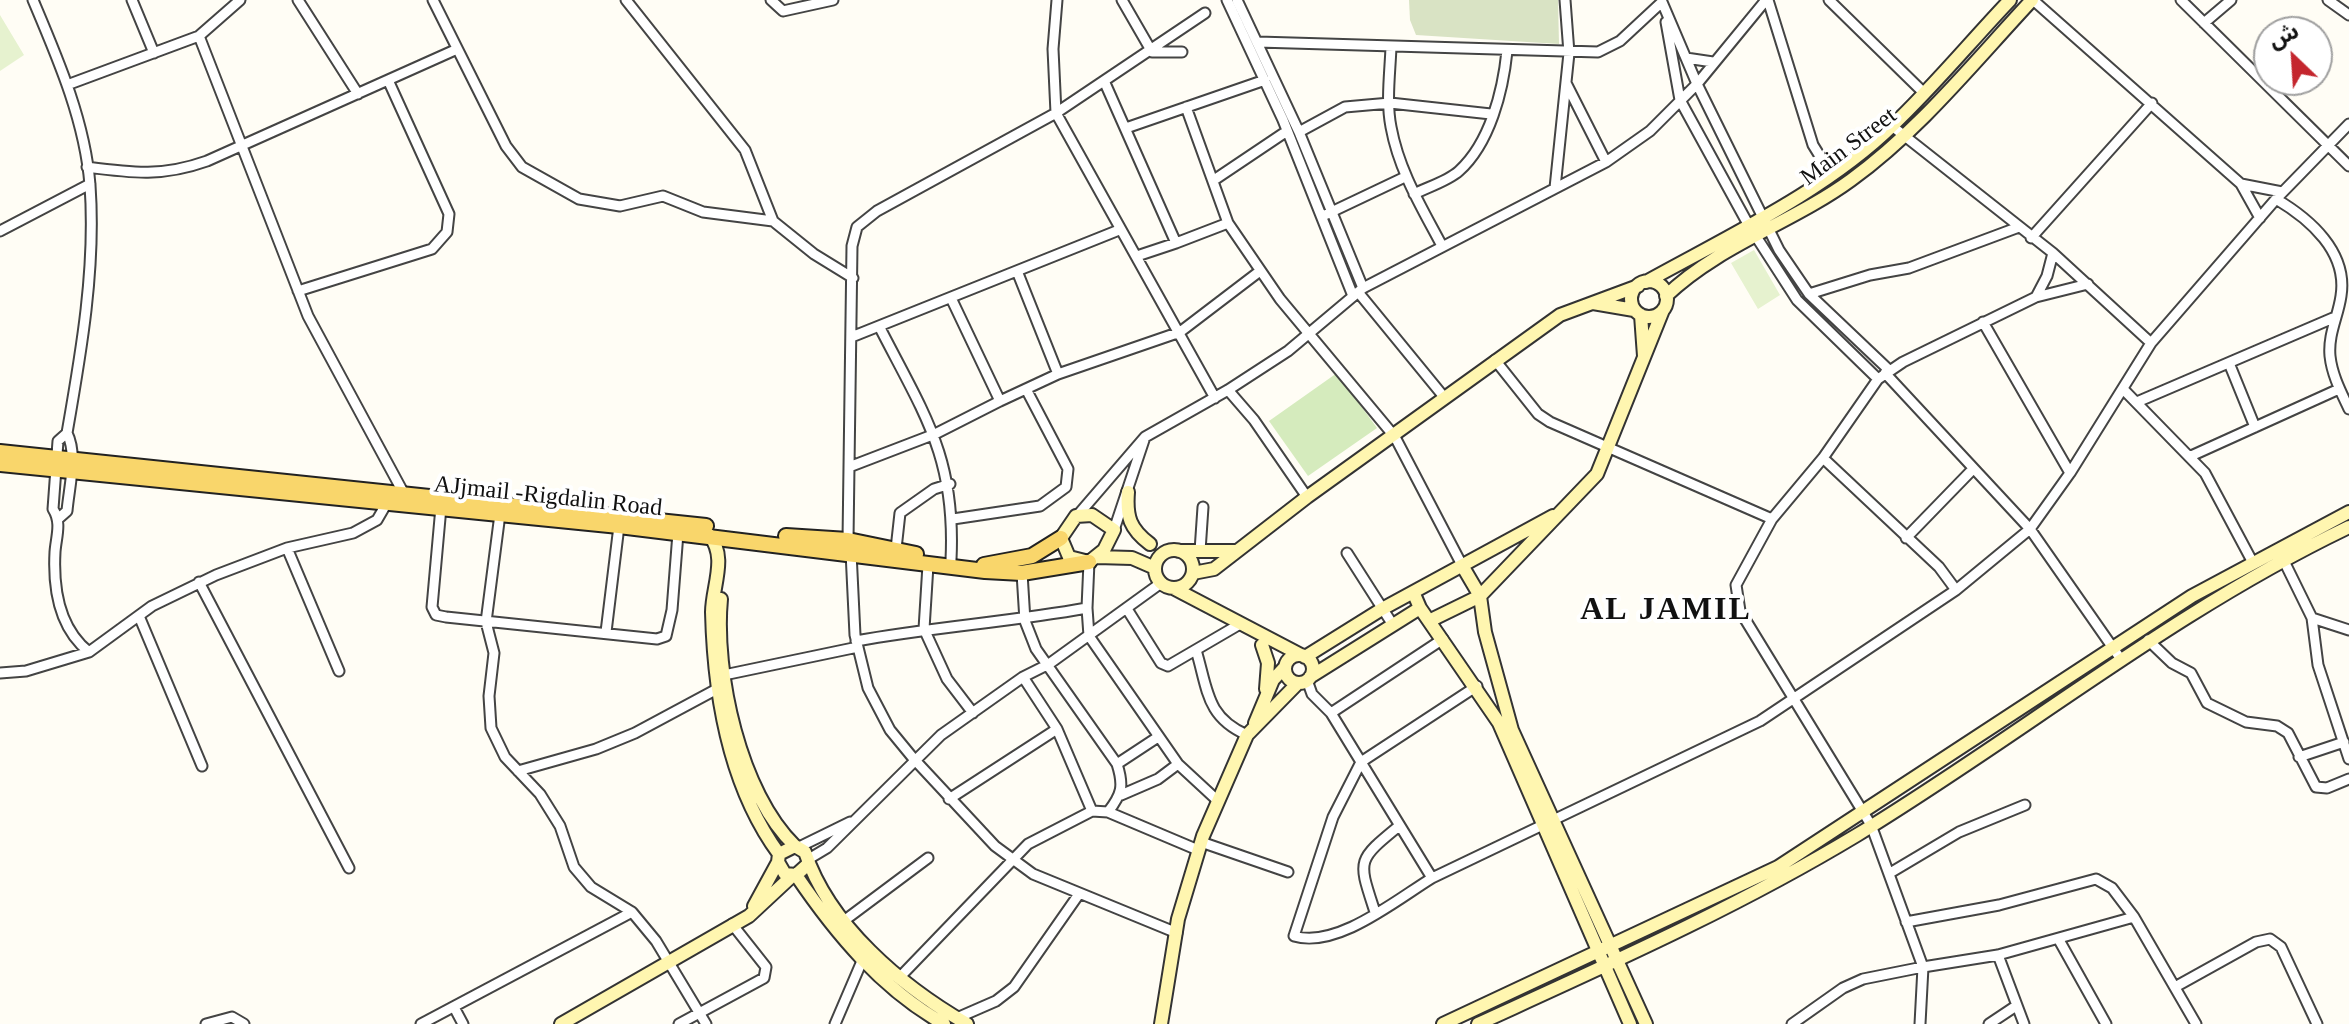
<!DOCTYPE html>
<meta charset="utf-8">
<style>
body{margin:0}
#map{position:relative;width:2349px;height:1024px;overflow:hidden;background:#fffdf5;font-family:"Times New Roman","Noto Sans Arabic",serif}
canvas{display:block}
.north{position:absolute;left:2253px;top:16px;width:80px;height:80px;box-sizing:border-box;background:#fff;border:2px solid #a0a0a0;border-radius:50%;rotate:335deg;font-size:22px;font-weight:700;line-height:32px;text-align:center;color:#111}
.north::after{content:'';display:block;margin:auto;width:28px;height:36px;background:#c4262e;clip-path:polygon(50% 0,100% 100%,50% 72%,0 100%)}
</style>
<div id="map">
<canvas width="2349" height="1024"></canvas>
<div class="north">ش</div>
</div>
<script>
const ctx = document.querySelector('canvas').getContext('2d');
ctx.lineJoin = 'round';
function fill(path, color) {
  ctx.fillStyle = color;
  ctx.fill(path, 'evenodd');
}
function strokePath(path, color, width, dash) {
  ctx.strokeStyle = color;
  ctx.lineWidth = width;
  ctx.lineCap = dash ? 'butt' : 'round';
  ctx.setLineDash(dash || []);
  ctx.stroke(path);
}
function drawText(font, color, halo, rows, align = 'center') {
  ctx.font = font + ' "Times New Roman",serif';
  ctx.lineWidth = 8;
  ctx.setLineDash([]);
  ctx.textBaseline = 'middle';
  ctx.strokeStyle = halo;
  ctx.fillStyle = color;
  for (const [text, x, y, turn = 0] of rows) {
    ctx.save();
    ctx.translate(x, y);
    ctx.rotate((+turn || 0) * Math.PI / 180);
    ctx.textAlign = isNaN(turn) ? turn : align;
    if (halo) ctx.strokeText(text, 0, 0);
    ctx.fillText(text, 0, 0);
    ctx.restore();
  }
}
fill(new Path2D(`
 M1337 373 1377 428 1308 476 1269 421Z`), '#d5ebbd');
fill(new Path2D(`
 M1409 0H1558L1559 44 1416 35 1410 20Z`), '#d9e3c4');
fill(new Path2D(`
 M0 15 24 55 0 71Z
 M1754 250 1780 295 1758 309 1731 263Z`), '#e6f2cf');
const street = new Path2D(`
 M33 0C58 59 85 121 90 185 96 268 81 353 67 433 78 455 69 487 67 511L59 518
 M132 0 154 53
 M298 0 358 94
 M433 0 506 146 522 167 579 199 620 206 663 196 703 212 773 221
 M626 0 745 150 773 221 814 254 853 278
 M771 0 783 11 833 0
 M1057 0 1053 49 1056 113 1215 398
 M1122 0 1152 52H1182
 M1227 0 1283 120 1353 296
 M1237 0 1299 132 1363 288
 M1768 0 1813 145 1831 174
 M1829 0 1923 92
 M2033 0 2241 184 2260 218
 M2181 0 2349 166
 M2328 0 2349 15
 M1666 22 1680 100 1748 224 1797 300 1878 379
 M2204 23 2231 0
 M199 36 308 316 403 492
 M1258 42 1598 52 1620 41 1662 2 1697 84 1779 250 1809 294 1889 370
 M1391 47C1390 73 1386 102 1391 127 1399 171 1422 208 1442 246
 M1686 58 1713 62
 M1105 83 1176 243 1228 223
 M1566 83 1606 162
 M67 85 199 36 240 0
 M1186 107 1228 223 1280 299 1395 437 1463 567
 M1892 126 2053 253 2151 343 2276 199 2349 124
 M1126 128 1265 80
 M1299 132 1345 107 1390 103 1491 114
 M87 167C133 173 162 177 207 161L455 50
 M1214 180 1287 131
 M2241 184 2282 192
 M1555 188 1569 53 1565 0
 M1414 194C1428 187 1448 181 1459 171 1490 143 1503 91 1507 51
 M2276 199C2310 219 2348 252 2341 296 2338 317 2328 334 2330 356 2332 375 2341 392 2349 409
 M1325 215 1405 177
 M0 231 90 184
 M2031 238 2152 103
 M1137 256 1176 243
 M1017 271 1058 374
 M2088 284 2036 297 1903 362 1878 379 1823 458 1772 519 1736 585 1740 611 1871 825 1923 967 1998 955 2134 917 2196 1024
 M298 291 432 249 447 232 449 214 388 80
 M1358 292 1444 397
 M1809 294 1870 275 1909 268 2019 227
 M2036 297 2047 276 2053 253
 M951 298 1000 401 1058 374 1180 332 1260 271
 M1983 322 2070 473
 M879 326C924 414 956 457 951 560
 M854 336 1119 230
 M1495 360 1538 414 1550 422 1772 519
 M2229 363 2255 427
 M1885 373 2030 529 2120 658
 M2123 389 2205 473 2252 561
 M1228 390 1254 420 1307 497
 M2137 402 2333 318
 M67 433 58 441 53 509C62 523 56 537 55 552 53 589 59 628 89 652
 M2191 456 2339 389
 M1823 458 1939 567 1956 590
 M849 467 935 434 1000 401
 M441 507 432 607 436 615 446 617 657 639 666 636 672 610 678 533
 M500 514 486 622 494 653 489 696 491 728 505 757 540 794 560 826 574 867 591 887 632 912
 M1077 516 1145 437 1228 390 1288 351 1363 288 1606 162 1650 131 1697 84 1766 0
 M953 519 1040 506 1066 487 1068 469 1026 389
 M1114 530 1144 440
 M1906 538 1973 469
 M848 540 852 246 857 227 877 211 1056 113 1205 13
 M287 548 339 671
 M896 549 900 513 934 489 950 484
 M1200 551 1203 507
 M851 552 855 635 868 688 890 730 913 758 995 846 1033 874 1177 933
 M1347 553 1393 625
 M2283 559 2312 618 2318 665 2349 759
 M928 565 924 629 947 679 973 713
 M1022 573 1025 621 1036 649 1117 764C1124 786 1122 794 1108 812
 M199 582 349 868
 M1087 608 1089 562
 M1127 609 1161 663 1168 666 1240 624
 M139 616 202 766
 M2312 618 2349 630
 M606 632 619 526
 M2148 640 2172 663 2191 673 2207 703 2246 722 2277 726 2288 733 2316 787 2327 788 2349 779
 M856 641C933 627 1010 622 1087 608L1089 636 1178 764 1218 801
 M1196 650C1208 690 1206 717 1247 735
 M0 673 26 671 89 652 152 606 216 575 287 548 353 533 377 520 388 501
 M724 675 858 647
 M1023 677 1057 729 1092 811 1108 812 1198 850
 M1307 680 1312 694 1331 713 1432 878 1760 721 1956 590 2030 529 2070 473 2151 343
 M1331 713 1443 639
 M2299 757 2344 742
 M1117 764 1158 737
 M518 771 596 749 635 733 717 689
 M1121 795 1158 779 1178 764
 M949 799 1057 729
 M1201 842 1288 872
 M799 847 850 822
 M807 860 827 848 941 735 1023 677 1049 664 1161 583
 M1890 873 1959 832 2025 805
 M1432 878C1396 900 1337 949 1294 936L1333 817 1361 762 1477 686
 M1375 912C1358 860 1356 861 1399 826
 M845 920 928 858
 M1906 922 1999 905 2096 879 2112 888 2134 917
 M2059 940 2106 1024
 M1998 955 2024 1024
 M899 978 1028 844 1092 811
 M2175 987 2256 942 2270 939 2281 947 2317 1024
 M455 1009 463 1024
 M957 1018 996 1001 1014 987 1079 894
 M206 1024 232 1017 244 1024
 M421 1024 632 912 656 941 706 1024
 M679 1024 764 978 766 967 732 924
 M835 1024 862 961
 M1792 1024 1843 988 1863 979 1923 967 1920 1024
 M1989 1024 2016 1006`);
const secondary = new Path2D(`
 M1631 299a18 18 0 1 1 36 0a18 18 0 1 1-36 0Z
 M1646 282C1727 237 1827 190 1893 125 1934 86 1971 41 2010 0
 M1666 296C1719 245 1792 223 1851 180 1920 130 1974 62 2032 0
 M1593 303 1634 310
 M1641 315 1644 356
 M1128 492C1126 517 1130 529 1150 544
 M1092 515 1114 530 1104 550 1089 562 1069 557 1061 538 1076 516Z
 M709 535C728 557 712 587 712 612 714 694 729 786 779 854
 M1155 569a19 19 0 1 1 38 0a19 19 0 1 1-38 0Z
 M1179 551H1236
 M1097 557 1132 558 1155 568
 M1463 567 1480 596 1485 632 1512 730 1646 1024
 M1193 573 1214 569 1307 497 1560 315 1638 286
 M1175 589 1301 655
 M1414 594 1420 608 1499 723 1630 1024
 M721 599C714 673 740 793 795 846
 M1431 620 1480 596 1597 474 1663 310
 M1262 645 1268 663 1266 689
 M1285 669a14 14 0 1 1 28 0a14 14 0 1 1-28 0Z
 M1305 657 1382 609 1553 516
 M1310 677 1420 608
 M1255 723 1273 680 1285 667
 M806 866 796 875 785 874 778 862 779 854 795 846 805 852C829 925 901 986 967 1024
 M796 875C836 934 882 989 944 1024
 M754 906 778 862
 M561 1024 749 916 792 876
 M1161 1024 1178 919 1203 836 1247 735 1298 683
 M1443 1024 1778 867 2192 596 2349 512
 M1478 1024C1607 965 1736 908 1857 835 2023 734 2173 611 2349 527`);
const primary = new Path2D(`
 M0 452 706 526
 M0 464 619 526 985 571 1022 573 1089 562
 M786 536 848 540 916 554
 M984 565 1032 556 1061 538`);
strokePath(street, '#444', 13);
strokePath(secondary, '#333', 16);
strokePath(primary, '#222', 18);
strokePath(street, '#fff', 9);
strokePath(secondary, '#fff6b0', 12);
strokePath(primary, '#f9d66b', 14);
drawText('24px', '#111', '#fff', [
 ["Main Street",1849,147,-37],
 ["AJjmail -Rigdalin Road",548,497,6]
]);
ctx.letterSpacing = '2px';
drawText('bold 32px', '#111', '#fff', [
 ["AL JAMIL",1666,611]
]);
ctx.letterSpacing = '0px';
</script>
